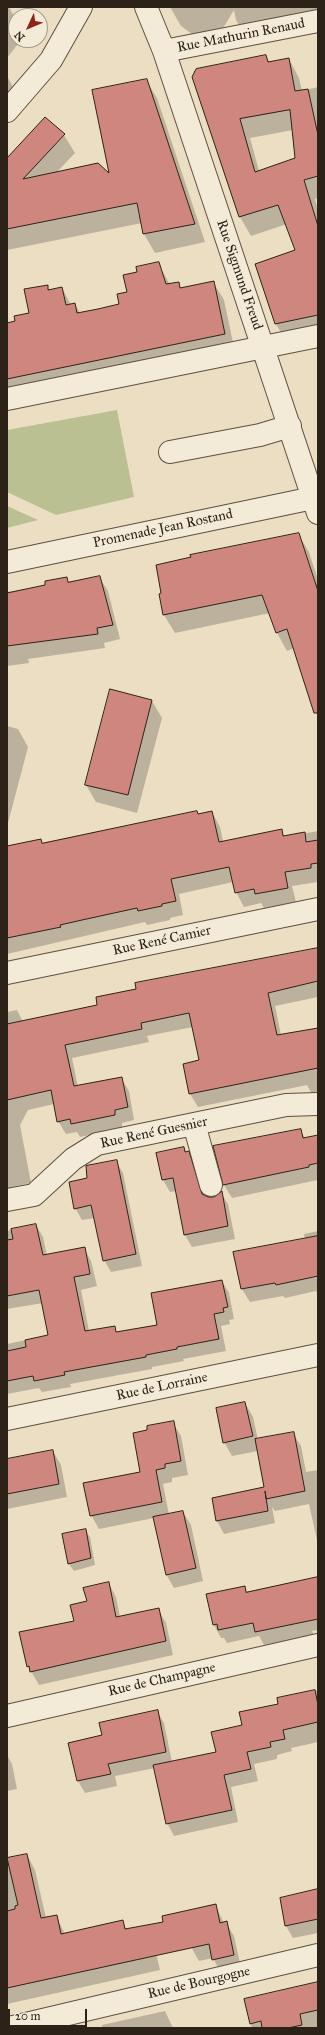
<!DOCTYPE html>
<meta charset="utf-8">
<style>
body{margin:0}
#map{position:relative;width:325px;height:2035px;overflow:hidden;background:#ecdec3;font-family:"IM FELL Great Primer",serif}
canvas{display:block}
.frame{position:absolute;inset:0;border:8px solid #2c2217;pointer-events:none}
.north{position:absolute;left:8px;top:8px;width:40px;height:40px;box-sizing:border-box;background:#f3ead8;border:1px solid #a39a8b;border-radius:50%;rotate:226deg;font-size:11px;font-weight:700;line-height:16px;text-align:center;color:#2c2217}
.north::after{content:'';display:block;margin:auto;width:14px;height:18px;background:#8f2418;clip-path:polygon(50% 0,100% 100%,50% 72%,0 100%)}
.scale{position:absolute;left:8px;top:2009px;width:79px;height:18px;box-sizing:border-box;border:2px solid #2c2217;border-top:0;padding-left:5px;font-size:12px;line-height:14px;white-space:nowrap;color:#2c2217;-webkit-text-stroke:3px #f3ead8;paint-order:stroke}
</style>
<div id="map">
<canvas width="325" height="2035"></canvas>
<div class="frame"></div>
<div class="north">N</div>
<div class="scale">20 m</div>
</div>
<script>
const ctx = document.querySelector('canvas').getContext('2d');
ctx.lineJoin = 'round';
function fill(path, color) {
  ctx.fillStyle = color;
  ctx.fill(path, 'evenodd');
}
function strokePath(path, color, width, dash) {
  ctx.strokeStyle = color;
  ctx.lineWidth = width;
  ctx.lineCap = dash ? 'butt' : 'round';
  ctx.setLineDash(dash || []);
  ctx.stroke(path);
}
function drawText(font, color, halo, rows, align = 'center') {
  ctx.font = font + ' "IM FELL Great Primer",serif';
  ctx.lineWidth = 4;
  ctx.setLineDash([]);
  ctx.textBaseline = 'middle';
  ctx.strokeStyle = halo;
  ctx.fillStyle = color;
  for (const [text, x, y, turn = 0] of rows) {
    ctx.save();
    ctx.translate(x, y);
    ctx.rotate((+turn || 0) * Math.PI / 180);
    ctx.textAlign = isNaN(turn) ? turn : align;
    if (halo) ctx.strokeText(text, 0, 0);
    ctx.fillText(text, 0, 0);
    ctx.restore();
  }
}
fill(new Path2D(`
 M117 410 134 497 56 515 7 492V430Z
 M7 505V506L38 520 7 528Z`), '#bac092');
fill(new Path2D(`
 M7 7H9L16 20V40H21L7 58Z
 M170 7H318V24L247 38 236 20 234 10 211 48 181 26Z
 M266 56 270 63 289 59 299 78 302 91 318 87V198L315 199 318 210V337L287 343 276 324 297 250 287 224 251 236 240 217 193 77ZM293 130 296 159 259 171 250 138Z
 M7 76 13 87 7 94Z
 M146 80 157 98 205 242 155 253 144 234 142 223 7 250V160L64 135 75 153 56 173 110 176Z
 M158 263 170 285 178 283 181 288 213 282 224 300 235 352 7 399V324L16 322 30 313 47 286 50 291 62 288 71 305 75 304 80 313 120 305 138 272Z
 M298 534 309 552 318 580V704L294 648 287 651 277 633 270 613 175 633 164 615Z
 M99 577 108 591 120 639 104 643 105 648 28 659 29 663 7 666V592L46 586 66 578 69 583Z
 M152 701 162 718 137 813 96 802 86 785Z
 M7 726 18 729 28 747 7 827Z
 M212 812 220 827 223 842 281 830 285 837 318 831V882L292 886 296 902 264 908 261 903 244 907 236 892 233 882 179 894 183 915 170 918V920L147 925 145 922 7 954V847L40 840 43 844Z
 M318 948V997L275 1006 281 1035 318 1028V1099L315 1100 307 1085 198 1107 190 1094 184 1065 200 1060 193 1027 147 1036 149 1042 72 1058 78 1087 121 1078 129 1091 134 1120 122 1123V1128L80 1137 77 1132 66 1134 58 1121 54 1104 28 1110 20 1125 31 1183 7 1188V1012L17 1010 23 1022 98 1006Z
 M300 1130 305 1138 318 1136V1180L232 1198 224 1185 214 1147Z
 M184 1148 195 1165 205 1197 214 1198 221 1193 228 1204 235 1239 192 1247 185 1235 177 1191 170 1192 163 1180Z
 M116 1161 123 1173 142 1266 111 1272 104 1260 95 1218 82 1220 75 1208 88 1178Z
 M36 1225 43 1237 47 1256 84 1248 91 1261 97 1286 81 1290 89 1331 114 1327 117 1333 158 1325 222 1281 229 1293 234 1319 229 1320 230 1324 221 1326 226 1351 183 1359 184 1361 152 1367V1369L70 1384 71 1387 42 1392 39 1388 7 1394V1344L50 1335 43 1303 7 1309V1231Z
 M318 1231V1294L316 1291 285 1298 283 1296 250 1302 242 1289 235 1253 305 1239 304 1234Z
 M245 1403 253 1417 258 1440 293 1433 301 1446 306 1472 318 1470V1545L309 1504 275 1511 272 1507 275 1523 224 1534 217 1521 265 1487 258 1451 232 1456 224 1442Z
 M173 1423 181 1436 188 1475 172 1478V1482L163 1484 169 1515 183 1512 191 1525 203 1581 174 1588 166 1574 154 1518 99 1529 91 1515 142 1473Z
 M53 1451 61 1465 67 1497 7 1509V1460Z
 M85 1530 90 1537 95 1565 74 1571 69 1564 63 1534Z
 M318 1578V1630L312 1631 314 1635 264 1645 259 1636 227 1643 224 1638H221L214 1625 207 1595 244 1587 247 1592Z
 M109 1584 116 1597 120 1617 158 1609 166 1623 173 1655 39 1685 28 1666 75 1622 88 1602Z
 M318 1690V1742L291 1748 292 1751 277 1755V1759L254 1764 258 1781 231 1787 238 1822 174 1836 167 1823 155 1768 115 1776 117 1786 85 1793 78 1781 69 1744 103 1736 157 1711 164 1723 172 1762 217 1753 244 1726 279 1705 278 1699Z
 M7 1755 12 1764 17 1789 7 1791Z
 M27 1855 35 1870 46 1918 56 1916 65 1934 122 1921 127 1930 153 1941 160 1970 7 2004V1859Z
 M318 1890V1933L293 1938 286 1926Z
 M215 1905 224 1923H226L234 1936 241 1968 221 1973 213 1958 199 1961 191 1947Z
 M318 1983V2028H252L245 2000Z
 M165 2011 173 2028H102V2025Z`), '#0003');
const building = new Path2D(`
 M266 55 268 62 289 58 295 91 308 89 318 135V176L304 180 318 226V315L275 324 255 264 295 250 278 205 239 217 192 77 196 69ZM290 110 295 158 255 172 240 119Z
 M147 79 195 224 143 234 137 203 7 229V158L45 117 65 134 23 179 98 163 109 173 92 90Z
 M159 262 166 284 179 282 180 288 214 281 225 334 7 379V323L15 321 14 316 29 313 24 289 48 285V290L62 287 66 305 75 303 77 313 98 309 119 304 117 294 127 292 123 275 137 272 136 267Z
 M299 533 318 591V713H314L287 629 276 633 262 595 163 615 159 594 161 593 156 565 191 557 190 555Z
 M100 576 113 625 97 628 98 634 7 646V593L45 585V581L67 577 68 582Z
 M110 689 152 700 128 795 85 785Z
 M197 811 198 814 212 811 219 842 282 829 283 836 305 832 306 842 318 840V863L311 864V868L285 872 288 888 255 894 254 889 235 893 229 867 171 879 176 901 162 904V906L138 911 137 908 82 920 60 925 61 927 7 938V846L41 839 42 843Z
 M318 948V981L268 993 277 1035 318 1028V1068L189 1094 183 1064 199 1060 189 1013 141 1023 142 1029 65 1045 74 1086 122 1077 128 1107 115 1110V1115L71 1124 70 1119 57 1122 51 1090 7 1100V1024L97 1005 96 997 136 989 135 983Z
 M301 1129 303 1138 318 1135V1163L309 1165V1167L223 1185 213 1146Z
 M184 1147 185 1152 189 1151 202 1194 208 1197H214L222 1191 228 1226 184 1235 173 1178 162 1180 156 1153Z
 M117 1160 136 1254 103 1261 91 1205 74 1209 69 1182 87 1178 86 1166Z
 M36 1224 43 1255 85 1247 90 1274 74 1277 85 1331 115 1326 116 1332 157 1325 151 1293 222 1280 228 1307 223 1308 224 1312 214 1314 219 1339 177 1347V1349L146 1355V1357L64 1372 65 1375 34 1381 33 1376 7 1381V1351L26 1347 25 1340 48 1335 39 1290 7 1296V1240L13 1239 11 1229Z
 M318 1236V1276L276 1285 275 1283 241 1289 233 1252Z
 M245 1402 253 1436 223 1443 216 1408Z
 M174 1421 181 1461 165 1464V1468L156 1470 162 1502 90 1516 83 1483 140 1472 133 1433 147 1430V1426Z
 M294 1432 305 1491 266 1499 265 1491 268 1511 216 1521 212 1498 264 1487 255 1439Z
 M53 1450 59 1484 7 1494V1459Z
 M183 1511 196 1568 166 1575 153 1517Z
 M86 1529 91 1558 68 1564 62 1534Z
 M318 1577V1619L255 1632 253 1623 218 1630 217 1624 213 1625 206 1594 245 1586 246 1592Z
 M109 1582 116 1617 159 1608 166 1641 30 1672 29 1666 27 1667 19 1632 74 1621 70 1605 87 1601 83 1588Z
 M315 1690 318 1705V1722L283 1730 285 1739 270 1742 271 1747 247 1752 251 1769 224 1775 232 1810 166 1824 153 1765 216 1752 211 1732 242 1725 239 1712 278 1704 277 1698Z
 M158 1710 166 1752 108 1764 111 1774 77 1781 68 1743 102 1735 99 1723Z
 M27 1854 41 1918 57 1915 61 1934 123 1920 125 1929 163 1922 162 1916 216 1904 220 1923 227 1921 234 1955 212 1960 209 1944 7 1988V1911L15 1909V1906L18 1905 7 1858Z
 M318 1889V1919L285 1926 280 1898Z
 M318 1982V2010L300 2014 302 2025 288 2028H262L261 2021 250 2024 244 1999Z`);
fill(building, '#cf867e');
strokePath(building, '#2c2217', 1);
const minor = new Path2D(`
 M146 7 164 51 318 513
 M164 51 318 21
 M7 111 51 60 81 7
 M7 399 318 336
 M170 452 260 435 290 426
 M7 562 318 497
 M7 973 318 909
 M194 1124 211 1185
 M7 1200 34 1195 73 1159 97 1144 286 1105 318 1104
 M7 1419 318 1355
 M7 1716 318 1645
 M9 2028 318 1955`);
strokePath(minor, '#5c5142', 24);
strokePath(minor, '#f3ead8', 22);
drawText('14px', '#2c2217', '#f3ead8', [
 ["Rue Mathurin Renaud",241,36,-11],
 ["Rue Sigmund Freud",239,275,71],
 ["Promenade Jean Rostand",163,529,-12],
 ["Rue René Camier",162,941,-12],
 ["Rue René Guesnier",154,1133,-12],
 ["Rue de Lorraine",162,1387,-12],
 ["Rue de Champagne",162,1680,-13],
 ["Rue de Bourgogne",199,1983,-13]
]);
</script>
